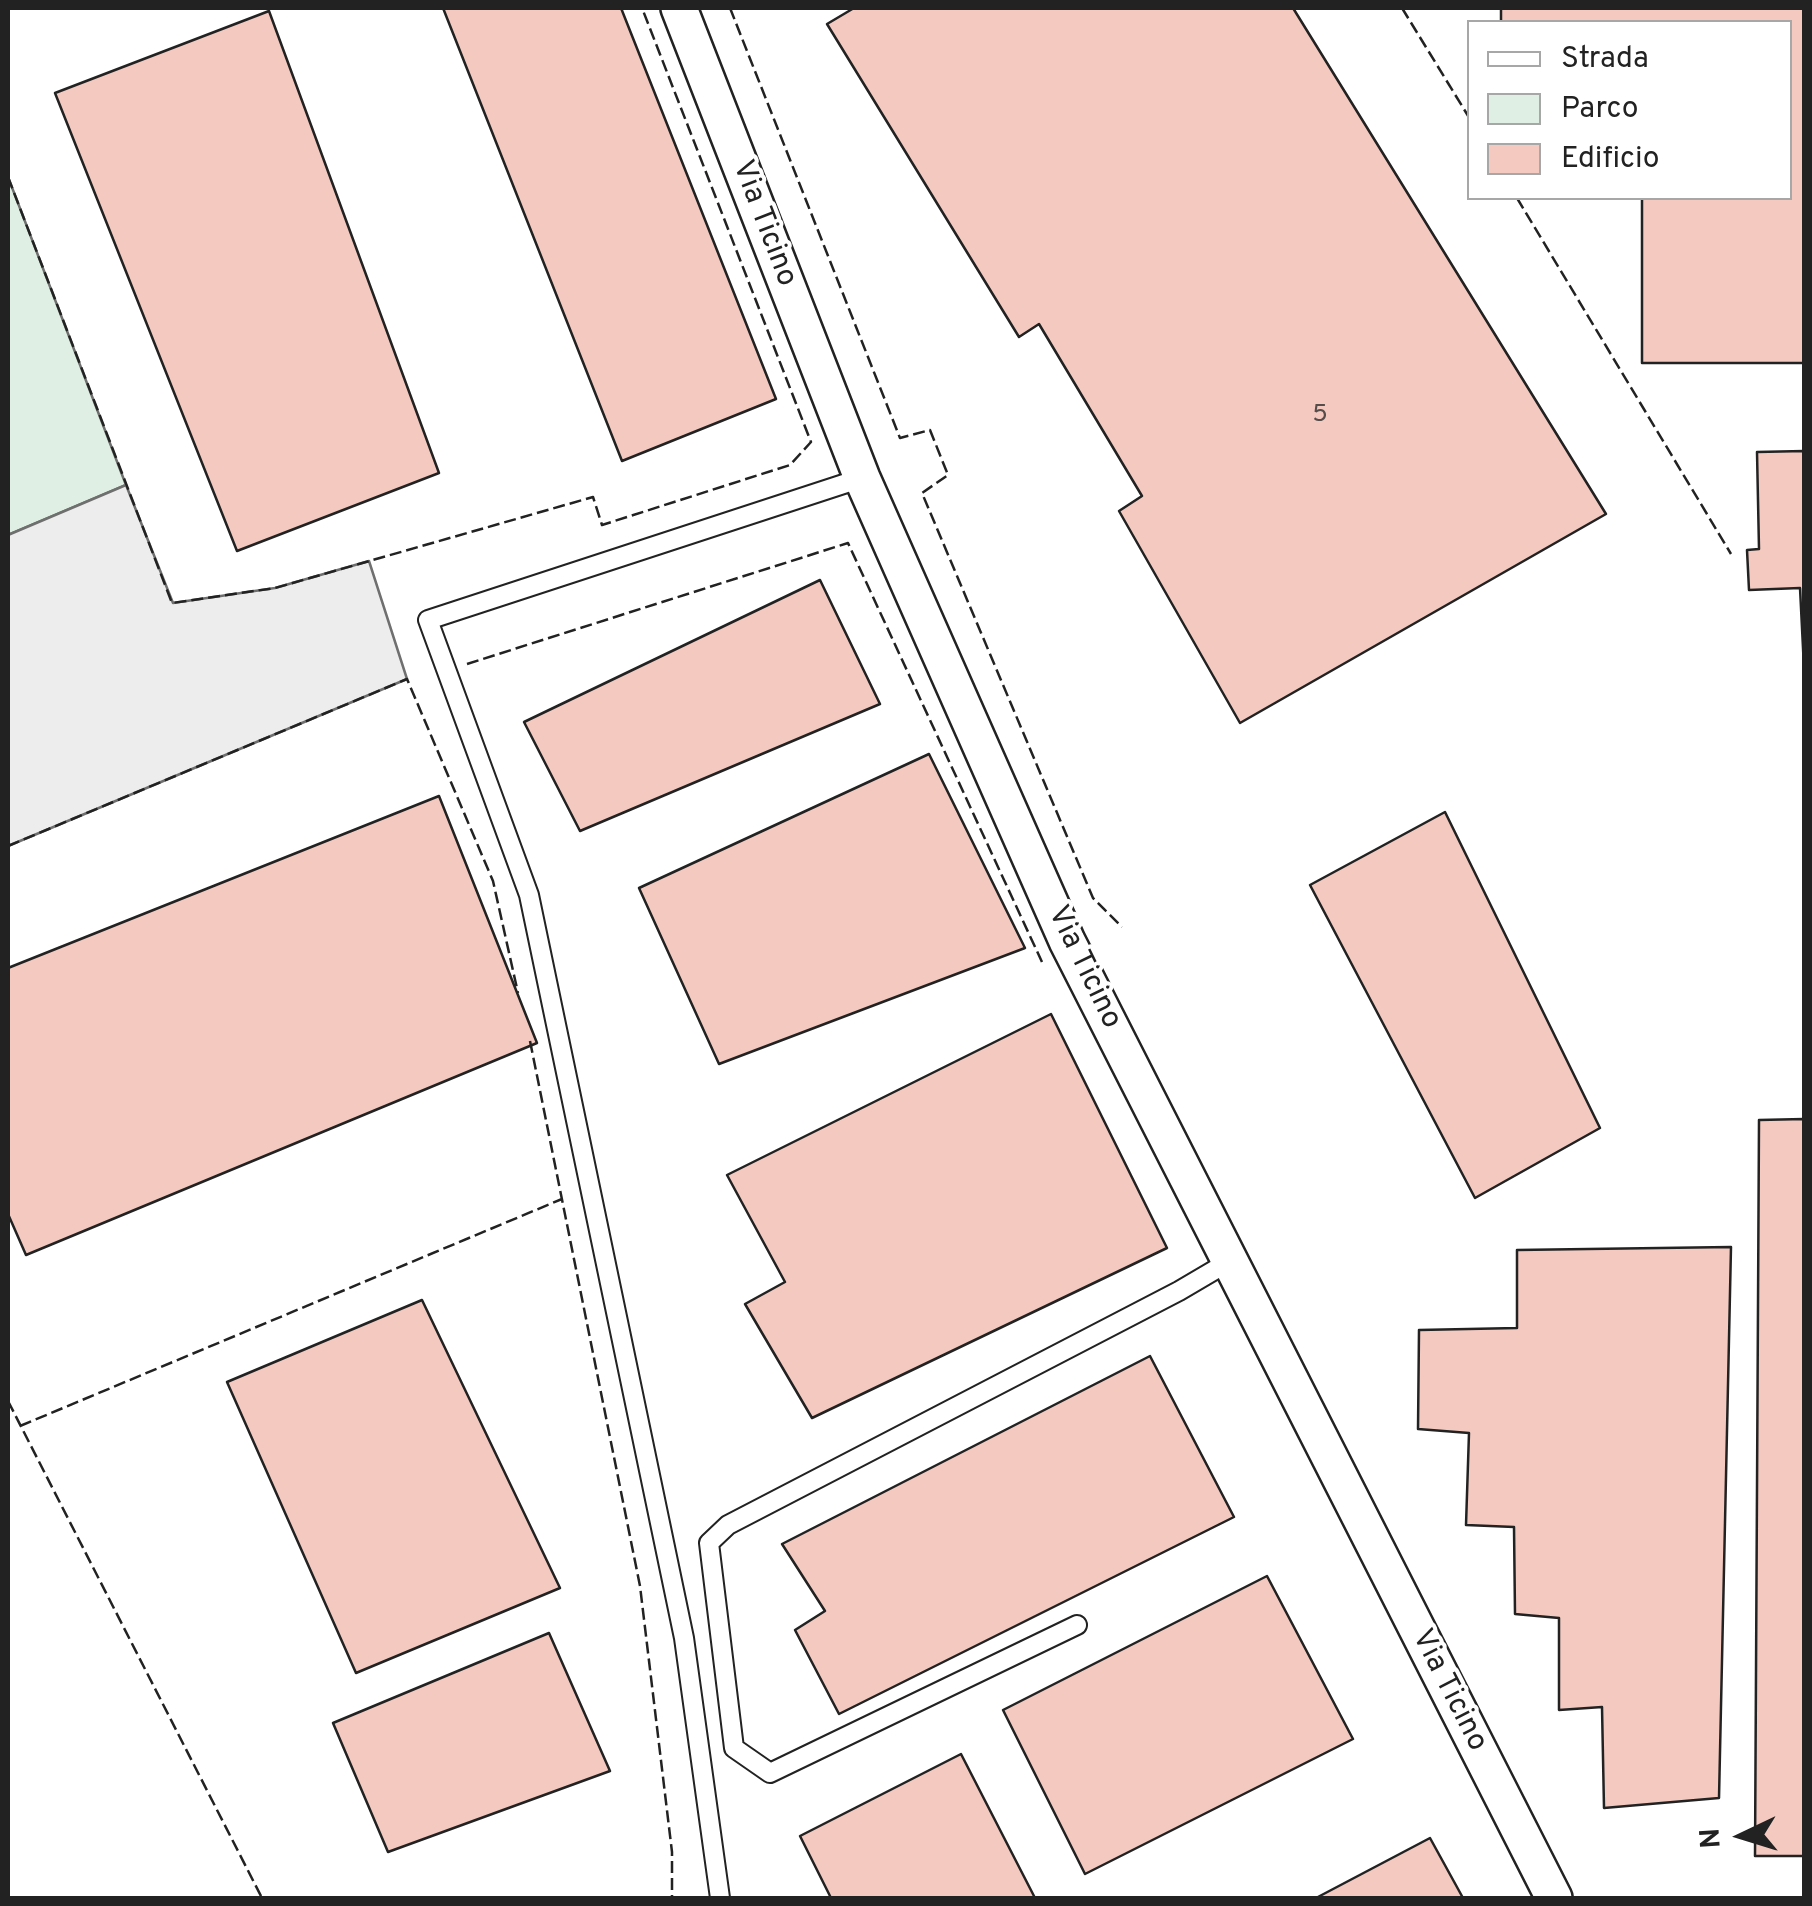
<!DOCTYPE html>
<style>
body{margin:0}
#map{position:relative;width:1812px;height:1906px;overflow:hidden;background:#fff;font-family:Overpass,sans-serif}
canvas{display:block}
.frame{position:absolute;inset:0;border:10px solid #222;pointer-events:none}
.legend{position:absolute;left:1467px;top:20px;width:325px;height:180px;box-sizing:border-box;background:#fff;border:2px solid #a7a7a7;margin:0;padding:12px 18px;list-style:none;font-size:30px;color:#222}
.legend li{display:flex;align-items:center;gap:20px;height:50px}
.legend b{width:50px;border:2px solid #a7a7a7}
.north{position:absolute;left:1692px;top:1786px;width:100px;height:100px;-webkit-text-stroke:8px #fff;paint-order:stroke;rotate:266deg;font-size:28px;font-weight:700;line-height:40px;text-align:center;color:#222}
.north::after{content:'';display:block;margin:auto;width:35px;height:45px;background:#222;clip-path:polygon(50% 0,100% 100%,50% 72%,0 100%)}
</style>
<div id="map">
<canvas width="1812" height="1906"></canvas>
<div class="frame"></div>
<ul class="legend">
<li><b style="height:12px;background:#fff"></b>Strada</li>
<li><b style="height:28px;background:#e0efe3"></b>Parco</li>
<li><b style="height:28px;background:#f3c9c0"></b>Edificio</li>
</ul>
<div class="north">N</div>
</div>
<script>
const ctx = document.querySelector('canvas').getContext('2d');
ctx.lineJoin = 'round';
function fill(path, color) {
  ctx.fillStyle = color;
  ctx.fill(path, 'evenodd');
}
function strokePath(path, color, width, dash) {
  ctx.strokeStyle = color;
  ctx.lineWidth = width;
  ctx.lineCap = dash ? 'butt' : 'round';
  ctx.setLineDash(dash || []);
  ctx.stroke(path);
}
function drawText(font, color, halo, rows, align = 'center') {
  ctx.font = font + ' Overpass,sans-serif';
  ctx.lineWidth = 8;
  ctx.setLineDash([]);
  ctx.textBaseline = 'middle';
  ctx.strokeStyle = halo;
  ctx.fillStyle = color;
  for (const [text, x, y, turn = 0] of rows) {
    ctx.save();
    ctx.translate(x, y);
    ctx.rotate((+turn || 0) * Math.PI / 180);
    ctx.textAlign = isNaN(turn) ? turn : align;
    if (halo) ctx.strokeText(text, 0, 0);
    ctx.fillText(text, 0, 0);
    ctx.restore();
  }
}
const green = new Path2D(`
 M8 177 126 485 8 535Z`);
fill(green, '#e0efe3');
strokePath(green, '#6f6f6f', 2.5);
const parking = new Path2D(`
 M126 485 173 603 275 588 369 561 407 679 8 846V535Z`);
fill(parking, '#ededed');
strokePath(parking, '#6f6f6f', 2.5);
const building = new Path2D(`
 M443 8H621L776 399 622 461Z
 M854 8H1293L1606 514 1240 723 1119 511 1142 496 1039 324 1019 337 827 24Z
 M1501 8H1804V363H1642V198H1790V22H1501Z
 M269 11 439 473 237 551 55 93Z
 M1804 451V668L1800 588 1749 590 1747 550 1759 549 1757 452Z
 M820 580 880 704 580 831 524 722Z
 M929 754 1025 948 719 1064 639 888Z
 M439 796 537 1043 26 1255 8 1214V968Z
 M1445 812 1600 1128 1475 1198 1310 885Z
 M1051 1014 1167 1248 812 1418 745 1304 785 1282 727 1175Z
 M1804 1119V1856H1755L1759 1120Z
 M1731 1247 1719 1798 1604 1808 1602 1707 1559 1710V1618L1515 1614 1514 1527 1466 1525 1469 1433 1418 1429 1419 1330 1517 1328V1250Z
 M422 1300 560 1588 356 1673 227 1382Z
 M1150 1356 1234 1517 839 1714 795 1630 825 1611 782 1544Z
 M1267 1576 1353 1739 1085 1874 1003 1710Z
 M549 1633 610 1771 388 1852 333 1723Z
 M961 1754 1035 1898H831L800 1836Z
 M1430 1838 1463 1898H1316Z`);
fill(building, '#f3c9c0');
strokePath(building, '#222', 2.5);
const lane = new Path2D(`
 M1077 1625 770 1773 734 1748 709 1543 728 1525 1179 1291 1230 1261
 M720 1898 684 1638 529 895 428 620 862 478`);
const street = new Path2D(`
 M679 8 862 478 1067 941 1554 1898`);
strokePath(lane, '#222', 22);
strokePath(street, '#222', 40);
strokePath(lane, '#fff', 18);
strokePath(street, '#fff', 35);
strokePath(new Path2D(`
 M730 8 900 438 930 430 948 475 922 493 1093 898 1122 927
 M1402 8 1470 119
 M8 177 172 603 275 588 593 497 602 525 790 465 811 442 642 8
 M1517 198 1731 554
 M467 664 848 543 1042 962
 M8 846 407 679 493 881 518 993
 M530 1041 640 1586 672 1852V1898
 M8 1401 262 1898
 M20 1426 562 1199`), '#222', 2.5, [12, 5]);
drawText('25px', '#564c4a', null, [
 ["5",1320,416]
]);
drawText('30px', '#222', '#fff', [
 ["Via Ticino",763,224,69],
 ["Via Ticino",1083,968,64],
 ["Via Ticino",1448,1691,63]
]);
</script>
